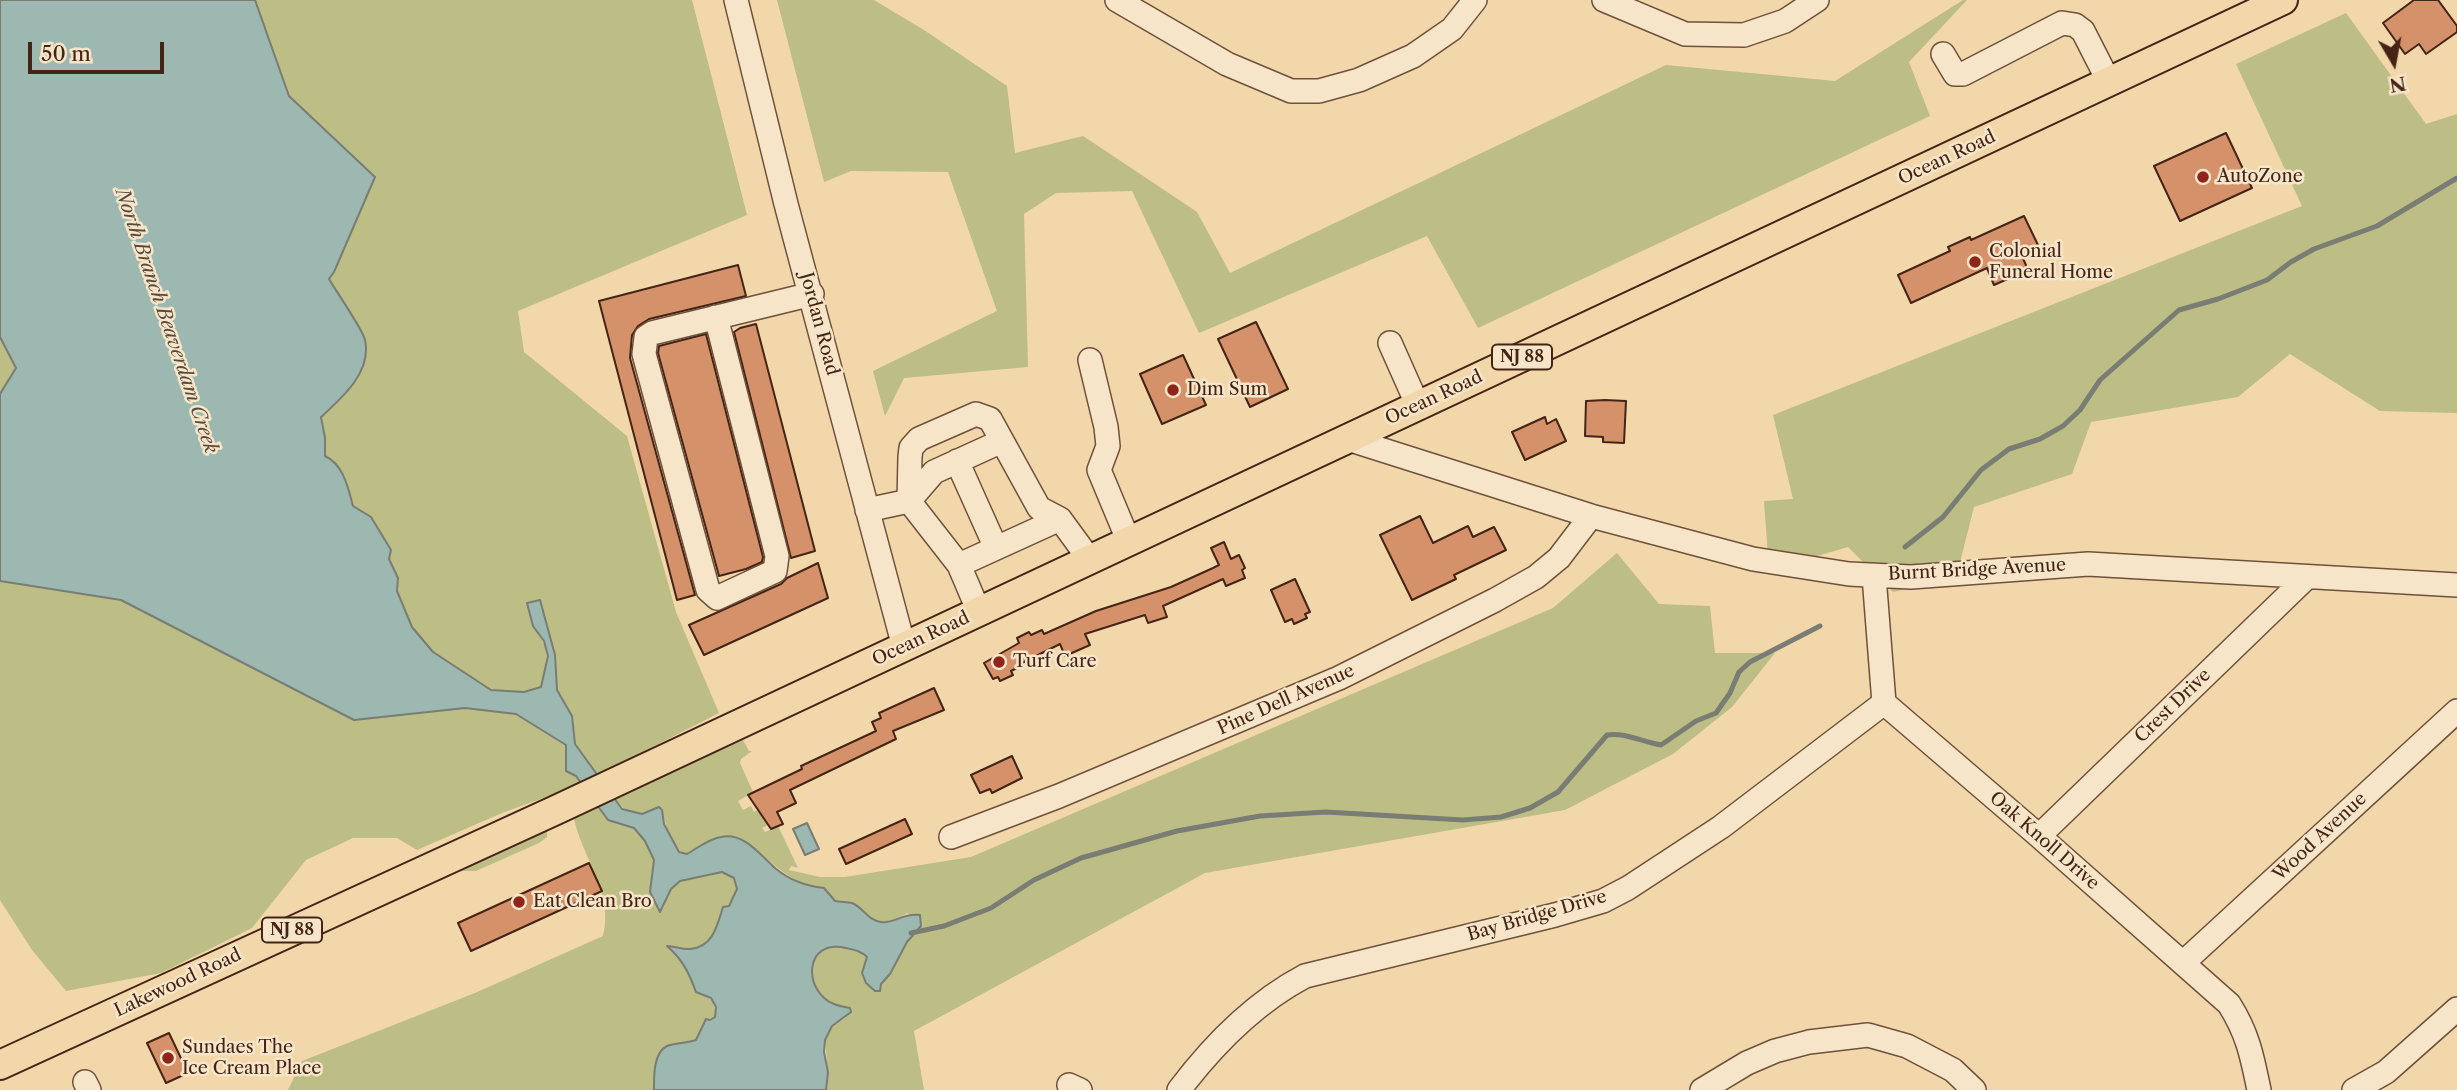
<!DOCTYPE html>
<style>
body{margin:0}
#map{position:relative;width:2457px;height:1090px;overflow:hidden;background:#f1d7aa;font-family:"Libre Caslon Text",serif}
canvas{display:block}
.north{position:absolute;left:2359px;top:28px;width:70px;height:70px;-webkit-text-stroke:5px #f6e5c8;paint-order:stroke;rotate:170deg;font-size:19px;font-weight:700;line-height:28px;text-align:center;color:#442416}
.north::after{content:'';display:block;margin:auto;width:24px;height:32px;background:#442416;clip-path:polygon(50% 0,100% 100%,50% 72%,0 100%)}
.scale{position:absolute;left:28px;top:42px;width:136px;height:32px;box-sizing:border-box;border:4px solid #442416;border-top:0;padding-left:9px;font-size:21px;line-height:24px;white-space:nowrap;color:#442416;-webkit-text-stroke:5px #f6e5c8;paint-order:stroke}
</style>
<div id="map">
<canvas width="2457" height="1090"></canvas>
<div class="north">N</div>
<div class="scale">50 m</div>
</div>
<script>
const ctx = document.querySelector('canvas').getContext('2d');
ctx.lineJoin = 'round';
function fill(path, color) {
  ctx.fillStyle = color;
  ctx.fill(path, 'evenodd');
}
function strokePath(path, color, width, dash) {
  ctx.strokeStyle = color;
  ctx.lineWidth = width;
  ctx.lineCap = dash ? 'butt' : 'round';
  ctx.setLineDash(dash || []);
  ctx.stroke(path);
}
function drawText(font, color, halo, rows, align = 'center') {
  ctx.font = font + ' "Libre Caslon Text",serif';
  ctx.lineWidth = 5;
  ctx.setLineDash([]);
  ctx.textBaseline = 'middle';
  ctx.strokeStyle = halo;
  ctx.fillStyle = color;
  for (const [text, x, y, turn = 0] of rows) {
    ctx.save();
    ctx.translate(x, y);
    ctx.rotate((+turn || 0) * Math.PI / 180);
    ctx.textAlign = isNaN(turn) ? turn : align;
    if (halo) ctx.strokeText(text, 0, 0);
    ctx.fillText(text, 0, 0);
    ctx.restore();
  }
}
fill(new Path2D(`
 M255 0H692L747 215 518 311 524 352 627 436 676 612 719 713 598 775 575 744 572 716 557 691 555 655 533 626C552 651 548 659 541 687L524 692 492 690 433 652 412 627 397 591 398 578 389 559 391 550 371 517 353 506 344 475 325 457V438L321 417 341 399 365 339 328 279 334 271 375 177 289 95Z
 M777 0H874L924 30 1007 86 1015 153 1083 136 1197 212 1230 273 1666 65 1835 81 1963 0H1967L1909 62 1930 116 1478 328 1427 236 1199 333 1132 191 1056 193 1024 214 1028 367 904 378 885 416 873 371 997 311 948 172 851 171 824 182Z
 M2346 13 2426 124 2457 114V413L2380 411 2290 354 2238 397 2091 422 2072 474 1974 507 1956 578 1893 592 1848 547 1769 570 1764 501 1793 499 1773 415 2302 206 2236 64Z
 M0 337 16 368 0 394Z
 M1617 553 1659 604 1710 606 1715 653H1775L1732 707 1673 754 1565 810 1205 873 914 1031 924 1090H826L828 1072 825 1040 832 1026 845 1018 850 1008C845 1007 838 1006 833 1004 803 992 804 938 846 948 855 950 861 951 867 957L862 973 881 984C895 968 901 948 915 934L908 913 889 922H879L868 917 854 904 835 901 824 888C779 883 770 851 732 837L687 854C668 850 668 821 659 808 637 816 628 817 614 797L743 740 749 751H752L741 759 740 763 753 792 738 801 743 810 751 806 754 812 764 807 768 825 762 828 765 832 778 826 798 868 791 866 789 870 820 877H845L971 857 1553 608Z
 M0 581 121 600 354 720 465 708 516 714 566 746 576 776 582 784 502 813 417 850 397 838H353L306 860 252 928 161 973 66 991 32 950 0 900Z
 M597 805 608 820 634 828 645 841 654 860 653 875 663 909 671 888 680 881 722 872 734 878 737 889 728 906 723 908C717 926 713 947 690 949 683 950 675 947 668 946 680 958 691 970 694 987 707 996 717 1000 715 1018L706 1019 696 1040 680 1045H670L654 1068V1090H288L302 1061 475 993 603 936C614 894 583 859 574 819L577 815Z
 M547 829V837L539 843 476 871H461Z`), '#bdbd86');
const water = new Path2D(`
 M0 0H255L289 96 375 177 334 272 329 279C336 291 363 330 365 340 372 372 342 398 321 417L325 438V456C344 465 348 488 353 506L371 517 391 550 389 559 398 578 397 591 412 627 433 652 491 690 524 692 541 687 548 656 544 641 533 626 527 603 540 600 555 655 557 690 572 716 575 744 622 809 642 814 659 807 662 810 664 824 679 852 687 854C698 848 708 839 721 837 744 832 760 855 775 868 789 880 806 886 824 888L835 901C840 902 847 902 852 903 863 907 867 920 881 922 894 924 902 913 920 915L921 926 907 942 890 974 881 984 880 991H875L866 983 862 973 867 957C861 951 855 950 846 948 803 938 803 992 834 1004 838 1006 845 1007 850 1008L851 1012 832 1026 825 1040 824 1052 828 1072 826 1090H654C654 1077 653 1053 667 1046 675 1043 687 1043 696 1040L706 1019 710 1020 715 1017 716 1007 711 998 696 992C689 973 683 960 667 946 675 946 682 950 690 949 713 947 717 926 723 907L729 906 737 889 734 878 722 872 680 881 671 889 660 912 650 892 654 860 645 841 634 828 608 820 576 776 566 771V745L516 714 465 708 354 720 121 600 0 581V394L16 368 0 337Z
 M807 823 819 849 805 855 793 829Z`);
fill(water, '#9cb8b1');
strokePath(water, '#797d73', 2);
strokePath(new Path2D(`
 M1905 547 1943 517 1981 470 2009 449 2040 439 2063 426 2080 410 2100 380 2179 310 2218 299 2267 280 2291 262 2314 249 2377 226 2457 178
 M911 933 944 926 991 908 1034 880 1081 858 1177 831 1260 816 1326 812 1463 820 1501 817 1530 808 1558 792 1607 735C1624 732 1643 742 1661 745L1696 721 1716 713 1730 693 1739 672 1750 662 1820 626`), '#797d73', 5);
const building = new Path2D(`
 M2414 0H2438L2457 26V32L2426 54 2419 44 2405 54 2383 23Z
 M2226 133 2252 188 2180 221 2154 166Z
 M2024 216 2038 245 2030 249 2031 252 2022 256 2028 270 1994 285 1987 268 1911 303 1898 275 1950 251 1948 247 1970 237 1971 240Z
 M738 265 746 296 649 319 638 326 632 335 630 358 695 595 677 600 599 301Z
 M1256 322 1288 389 1250 407 1218 339Z
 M756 324 815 551 791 558 734 332 740 328Z
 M706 334 763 557 762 562 746 569 719 576 658 353 659 346Z
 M1183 355 1206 405 1162 424 1140 374Z
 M1605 400 1626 401 1624 443 1603 442V437L1585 436 1586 401Z
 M1545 417 1547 424 1556 419 1566 441 1525 460 1512 432Z
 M1420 516 1433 543 1468 526 1473 537 1494 527 1506 550 1454 575 1456 579 1412 600 1380 535Z
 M1224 542 1231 559 1239 555 1245 568 1242 570 1245 578 1226 586 1223 579 1163 606 1167 617 1148 623 1145 615 1085 634 1090 645 1065 656 1060 644 1018 665 1019 667 1011 671 1013 675 1000 681 998 677 993 679 984 663 1019 643 1017 638 1029 632 1031 635 1042 630 1044 634 1096 611 1171 587 1213 568 1219 565 1211 548Z
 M818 563 828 598 704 655 689 625 781 584 787 578Z
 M1295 579 1310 612 1305 614 1307 618 1294 624 1292 619 1285 622 1271 590Z
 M934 688 944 710 893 731 896 739 790 790 796 803 777 812 783 824 771 829 748 795 802 769 801 766 876 731 872 722 881 718 879 713Z
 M1012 756 1022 778 992 793 990 789 980 793 971 775Z
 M905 819 912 834 846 864 839 849Z
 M589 863 602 891 471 951 458 923Z
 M169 1033 188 1073 166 1083 147 1043Z`);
fill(building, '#d4916a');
strokePath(building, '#442416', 2);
const minor = new Path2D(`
 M736 0 786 204 904 647
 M1117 0 1227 64 1291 91H1319L1359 80 1413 56 1452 29 1475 0
 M1604 0 1685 34 1744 35 1785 21 1817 0
 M1943 54 1955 74H1963L2062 23 2075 25 2083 31 2109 82
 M716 317 777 556 775 571 717 598 708 590 644 354 646 337 652 333 812 294
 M1390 343 1418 406
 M1090 360 1106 427 1108 446 1099 470 1129 542
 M1348 439 1591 516 1753 559 1849 574 1911 577 2088 564 2457 585
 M957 461 996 548
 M867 510 909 501 934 472 1002 441
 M959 565 1060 519
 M1874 576 1884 703 2039 836 2229 1004C2248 1034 2252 1056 2259 1090
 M979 612 959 565 909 501 910 457 911 448 919 439 976 414 990 419 1039 508 1060 519 1090 560
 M2039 836 2307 577
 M951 837 1059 796 1339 678 1495 600 1536 577 1559 558 1591 516
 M2184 962 2457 711
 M85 1082 89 1090
 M1069 1085 1080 1090
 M1179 1090C1213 1045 1254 1003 1305 976L1555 915 1603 901 1628 888 1721 827 1884 703
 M1702 1090 1747 1063 1775 1051 1809 1042 1868 1035 1907 1046 1953 1070 1974 1090
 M2354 1090 2386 1072 2457 1009`);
const major = new Path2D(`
 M0 1065 556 810 2283 0`);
strokePath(minor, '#6f513b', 26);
strokePath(major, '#442416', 32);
strokePath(minor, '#f6e5c8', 23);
strokePath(major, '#f1d7aa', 28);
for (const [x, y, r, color] of [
 [2203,177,7,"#8f2418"],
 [1975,262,7,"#8f2418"],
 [1173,390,7,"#8f2418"],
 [999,662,7,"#8f2418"],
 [519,902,7,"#8f2418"],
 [168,1058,7,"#8f2418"]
]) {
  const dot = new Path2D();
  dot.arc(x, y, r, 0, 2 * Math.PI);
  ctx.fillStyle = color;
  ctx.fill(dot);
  strokePath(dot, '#f6e5c8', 2.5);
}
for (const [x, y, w] of [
 [1522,357,60],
 [292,930,60]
]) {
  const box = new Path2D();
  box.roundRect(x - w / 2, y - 12.5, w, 25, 5);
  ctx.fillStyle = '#f6e5c8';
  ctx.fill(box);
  strokePath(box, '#442416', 2);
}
drawText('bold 16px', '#442416', null, [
 ["NJ 88",1522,357],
 ["NJ 88",292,930]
]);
drawText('18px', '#442416', '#f6e5c8', [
 ["Ocean Road",1947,158,-25],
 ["Jordan Road",819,324,75],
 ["Ocean Road",1434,398,-25],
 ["Burnt Bridge Avenue",1977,570,-3],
 ["Ocean Road",921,639,-25],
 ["Pine Dell Avenue",1286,700,-24],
 ["Crest Drive",2173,706,-44],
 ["Wood Avenue",2320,837,-43],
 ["Oak Knoll Drive",2044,841,41],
 ["Bay Bridge Drive",1537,916,-16],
 ["Lakewood Road",178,983,-25]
]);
drawText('18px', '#442416', '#f6e5c8', [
 ["AutoZone",2217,177],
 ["Colonial",1989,252],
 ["Funeral Home",1989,273],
 ["Dim Sum",1187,390],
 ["Turf Care",1013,662],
 ["Eat Clean Bro",533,902],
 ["Sundaes The",182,1048],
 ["Ice Cream Place",182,1069]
], 'left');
drawText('italic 19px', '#5a493d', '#f6e5c8', [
 ["North Branch Beaverdam Creek",166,321,71]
]);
</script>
